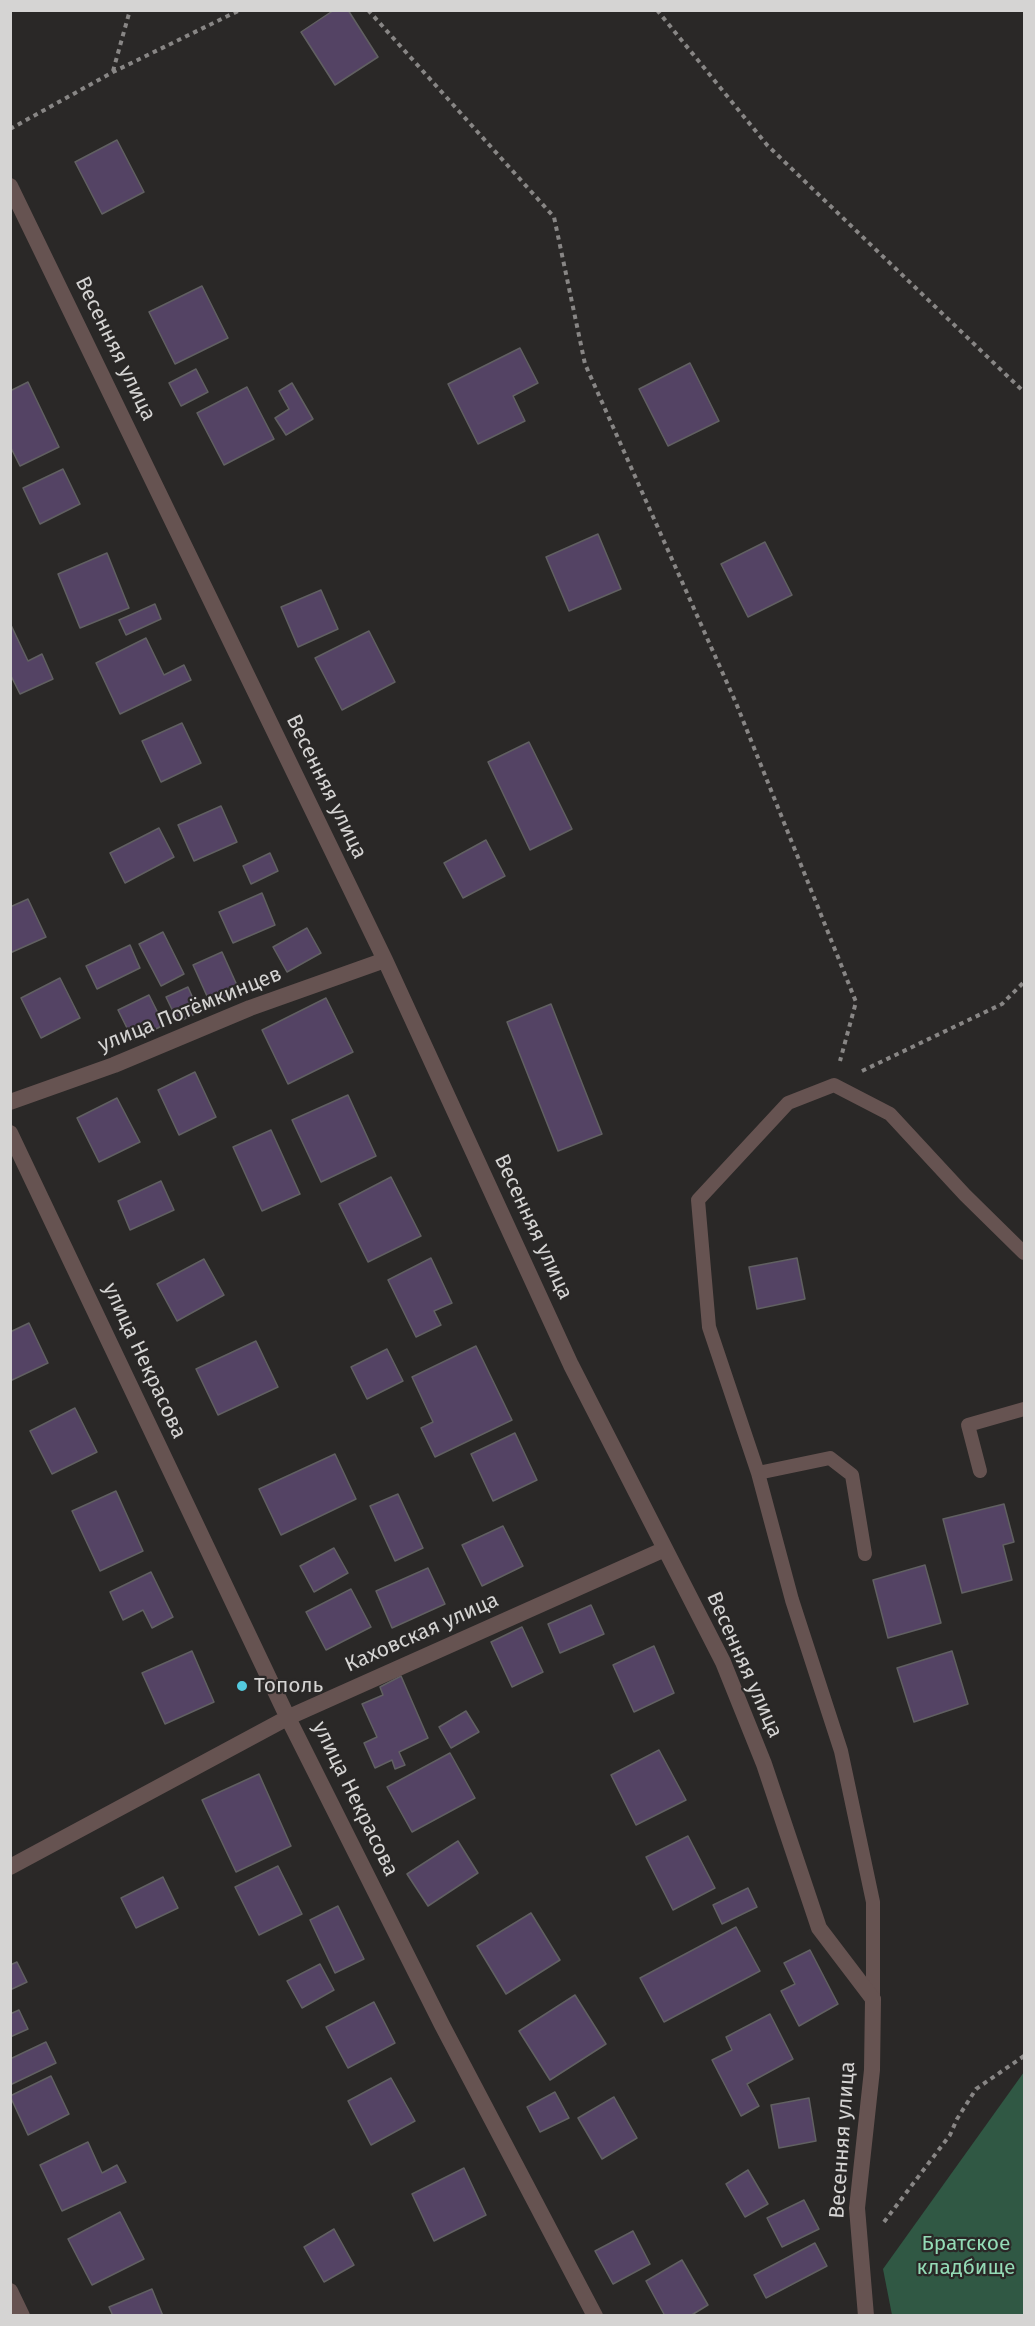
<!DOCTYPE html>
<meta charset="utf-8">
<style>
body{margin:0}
#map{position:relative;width:1035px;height:2326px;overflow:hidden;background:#2a2827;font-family:"Fira Sans",sans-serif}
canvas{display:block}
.frame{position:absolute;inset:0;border:12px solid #d5d4d3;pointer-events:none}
</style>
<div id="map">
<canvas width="1035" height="2326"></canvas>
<div class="frame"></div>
</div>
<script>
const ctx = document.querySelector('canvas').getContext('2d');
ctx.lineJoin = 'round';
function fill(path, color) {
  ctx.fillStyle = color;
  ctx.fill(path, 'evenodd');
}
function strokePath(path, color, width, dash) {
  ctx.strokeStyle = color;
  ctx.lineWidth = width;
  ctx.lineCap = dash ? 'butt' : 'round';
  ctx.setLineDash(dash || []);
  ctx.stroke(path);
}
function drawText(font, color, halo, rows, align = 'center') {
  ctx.font = font + ' "Fira Sans",sans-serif';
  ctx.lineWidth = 4.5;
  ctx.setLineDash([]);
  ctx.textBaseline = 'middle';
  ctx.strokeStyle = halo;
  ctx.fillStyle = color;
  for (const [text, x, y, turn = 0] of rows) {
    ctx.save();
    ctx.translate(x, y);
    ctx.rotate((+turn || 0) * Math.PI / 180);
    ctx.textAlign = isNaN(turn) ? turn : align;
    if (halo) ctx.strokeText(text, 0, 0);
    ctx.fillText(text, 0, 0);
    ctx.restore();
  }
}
fill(new Path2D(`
 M1024 2072V2315H892L883 2269Z`), '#305844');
const building = new Path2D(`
 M334 10H348L378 57 335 85 301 32Z
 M117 140 144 192 102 214 75 162Z
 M202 286 228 338 175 364 149 312Z
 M520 348 538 383 513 396 525 421 478 444 448 384Z
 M690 363 719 421 668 446 639 389Z
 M196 369 208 392 181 406 169 383Z
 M28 382 59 447 20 466 10 446V391Z
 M292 383 313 419 286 435 275 418 289 409 279 391Z
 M247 387 274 439 224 465 197 413Z
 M63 469 80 504 40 524 23 488Z
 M598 534 621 589 569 611 546 557Z
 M765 542 792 595 748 617 721 564Z
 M107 553 129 608 80 628 58 574Z
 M321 590 338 629 298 647 281 607Z
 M155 604 161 619 126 635 119 620Z
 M10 623 28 661 42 654 53 679 20 694 10 674Z
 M369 631 395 682 342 710 315 658Z
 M146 638 164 675 184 665 191 680 120 714 96 663Z
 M182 723 201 763 161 782 142 741Z
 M529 742 572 829 530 850 488 762Z
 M221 806 237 842 194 861 178 825Z
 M159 828 174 857 125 883 110 853Z
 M486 840 505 876 463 898 444 863Z
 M270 853 278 871 251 884 243 866Z
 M262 893 275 925 233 943 219 912Z
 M28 899 46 937 10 953V907Z
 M307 928 321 953 287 972 273 947Z
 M163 932 184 974 161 986 139 944Z
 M130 945 140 968 97 989 86 966Z
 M222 952 240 992 211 1005 193 965Z
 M60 978 80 1018 41 1038 21 998Z
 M188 987 199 1012 178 1022 166 997Z
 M149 995 164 1025 133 1040 118 1010Z
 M326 998 353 1052 288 1084 262 1030Z
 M551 1004 602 1134 558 1151 507 1022Z
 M195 1072 216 1117 179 1135 158 1090Z
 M348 1095 376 1156 321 1182 292 1120Z
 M117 1098 140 1142 99 1162 77 1118Z
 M271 1130 300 1194 262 1211 233 1147Z
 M391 1177 421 1236 368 1262 339 1204Z
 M161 1181 174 1210 130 1230 118 1201Z
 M431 1258 452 1303 434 1311 441 1325 416 1337 388 1280Z
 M797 1258 805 1299 757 1309 749 1267Z
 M204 1259 224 1295 177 1321 157 1284Z
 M29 1323 48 1363 10 1381V1332Z
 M256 1341 278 1387 218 1415 196 1369Z
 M476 1346 512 1420 435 1457 421 1428 433 1422 412 1377Z
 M387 1349 403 1381 367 1399 351 1367Z
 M75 1408 97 1452 52 1474 30 1431Z
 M515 1433 537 1480 493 1501 471 1454Z
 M335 1454 356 1499 281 1535 259 1489Z
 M116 1491 143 1551 100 1571 72 1511Z
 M398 1494 423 1548 395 1561 370 1506Z
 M1004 1504 1014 1542 1003 1545 1012 1580 962 1593 943 1519Z
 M503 1526 523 1566 482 1586 462 1545Z
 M334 1548 348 1573 314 1592 300 1566Z
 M925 1565 941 1623 888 1638 873 1580Z
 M428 1568 445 1604 392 1628 376 1591Z
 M151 1572 173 1617 152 1628 143 1610 123 1620 110 1592Z
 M351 1589 371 1627 326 1650 306 1612Z
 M591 1605 604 1634 560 1653 548 1624Z
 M522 1627 543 1672 512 1687 491 1642Z
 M654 1646 674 1693 634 1712 613 1665Z
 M192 1651 214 1702 165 1724 142 1673Z
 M952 1651 968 1704 914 1722 897 1668Z
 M401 1676 428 1738 399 1752 405 1765 395 1769 392 1760 375 1768 364 1743 377 1737 362 1704 383 1695 380 1687Z
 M466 1711 479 1732 451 1748 439 1727Z
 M659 1750 686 1800 636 1825 611 1775Z
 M450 1753 475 1798 412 1832 387 1787Z
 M259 1774 291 1846 236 1872 202 1800Z
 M688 1836 715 1888 673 1910 646 1857Z
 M458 1841 478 1873 428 1906 407 1874Z
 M278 1866 302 1914 259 1935 235 1887Z
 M163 1877 178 1908 136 1928 121 1898Z
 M748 1888 757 1907 722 1924 713 1905Z
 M338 1906 364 1959 335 1973 310 1920Z
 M531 1913 560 1960 506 1994 477 1946Z
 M736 1927 760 1971 664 2022 640 1978Z
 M810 1950 838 2004 799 2026 781 1991 795 1984 784 1963Z
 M17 1962 27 1982 10 1990V1965Z
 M320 1964 334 1990 302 2008 287 1981Z
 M575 1995 606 2044 550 2080 519 2031Z
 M374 2002 395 2043 348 2068 326 2027Z
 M19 2010 28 2029 10 2037V2014Z
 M770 2014 793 2059 747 2084 759 2106 741 2116 712 2060 732 2050 726 2037Z
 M46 2042 56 2063 10 2085V2059Z
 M51 2076 69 2114 28 2135 10 2096Z
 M391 2078 415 2121 371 2145 348 2101Z
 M555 2092 569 2118 540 2132 527 2107Z
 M614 2097 637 2138 602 2159 578 2118Z
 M809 2098 816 2141 779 2148 771 2105Z
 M88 2142 102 2173 117 2165 126 2182 62 2211 40 2165Z
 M464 2168 486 2215 434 2241 412 2194Z
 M748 2170 768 2204 745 2217 726 2184Z
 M804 2200 819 2229 782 2247 767 2218Z
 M120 2212 144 2259 92 2285 68 2239Z
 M334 2229 354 2265 324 2282 304 2247Z
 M633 2231 650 2264 613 2284 595 2251Z
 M815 2243 827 2266 766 2298 754 2275Z
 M682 2260 708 2305 690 2316H665L646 2281Z
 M152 2289 163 2316H113L109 2307Z`);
fill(building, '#544364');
strokePath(building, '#616062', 1.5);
strokePath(new Path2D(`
 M368 10 554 217 585 364 736 703 856 1002 840 1061
 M657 10 767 145 1024 392
 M113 71 130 10
 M10 129 113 72 240 10
 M862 1071 1002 1004 1024 982
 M884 2222 950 2135 957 2119 976 2089 1024 2056`), '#888685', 4, [4.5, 4.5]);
strokePath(new Path2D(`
 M980 1471 968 1425 1024 1409
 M758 1473 830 1458 852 1475 865 1554
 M873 1999V1902L841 1751 792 1600 758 1473 709 1327 698 1200 788 1103 834 1085 890 1114 965 1195 1024 1253`), '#665351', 14);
strokePath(new Path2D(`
 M10 186 385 960 571 1365 723 1662 764 1764 819 1928 873 1999 872 2070 857 2208 866 2316
 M10 1102 114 1065 250 1008 385 960
 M10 1133 286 1714 442 2025 595 2316
 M10 1867 289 1717 665 1549
 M10 2291 22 2316`), '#665351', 16);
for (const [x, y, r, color] of [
 [242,1686,6,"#54cade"]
]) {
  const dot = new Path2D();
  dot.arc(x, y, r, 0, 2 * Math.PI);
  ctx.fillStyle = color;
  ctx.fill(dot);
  strokePath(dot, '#2a2827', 2);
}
drawText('21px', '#d5d4d3', '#2a2827', [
 ["Весенняя улица",115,349,64],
 ["Весенняя улица",326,787,64],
 ["улица Потёмкинцев",190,1010,-22],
 ["Весенняя улица",533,1227,65],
 ["улица Некрасова",144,1361,65],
 ["Каховская улица",422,1633,-24],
 ["Весенняя улица",744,1665,66],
 ["улица Некрасова",355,1799,64],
 ["Весенняя улица",843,2140,-86]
]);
drawText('21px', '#d5d4d3', '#2a2827', [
 ["Тополь",254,1686]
], 'left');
drawText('21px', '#94dbb6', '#2a2827', [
 ["Братское",966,2244],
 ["кладбище",966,2268]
]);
</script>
